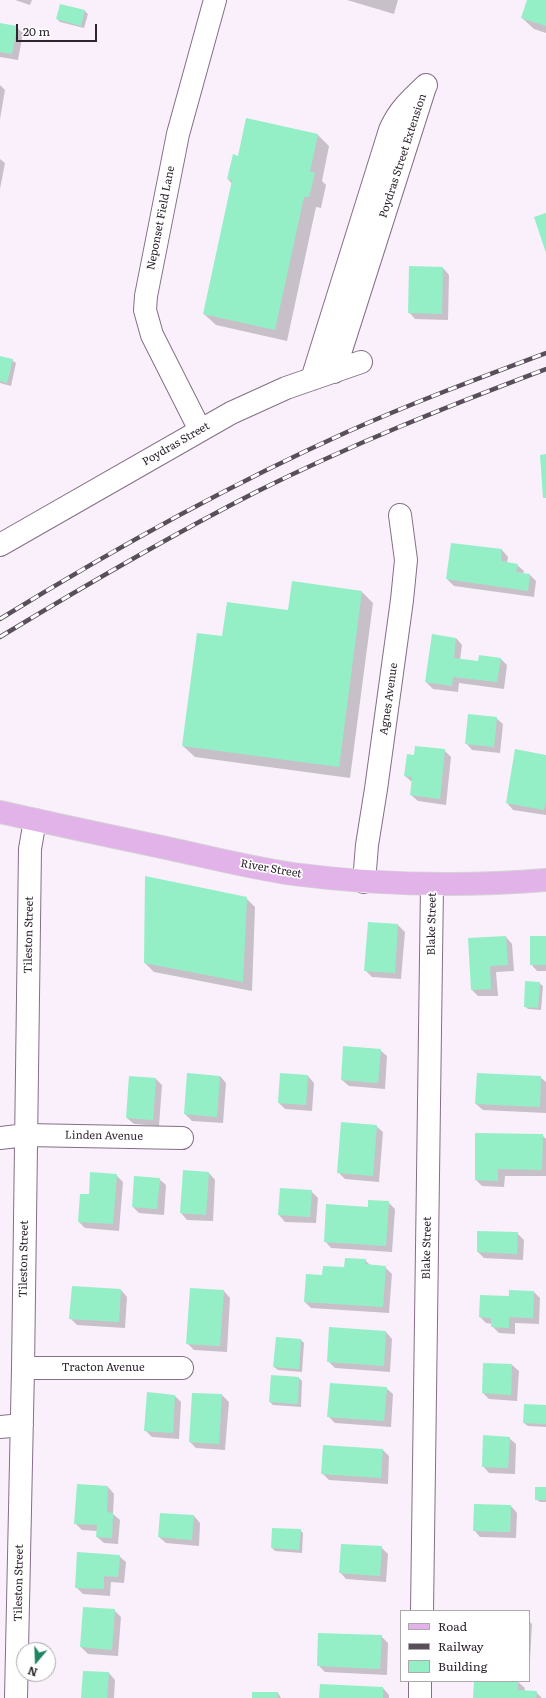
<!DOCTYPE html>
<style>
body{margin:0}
#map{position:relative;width:546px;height:1698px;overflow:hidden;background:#faf0fb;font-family:Literata,serif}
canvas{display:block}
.legend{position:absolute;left:400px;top:1610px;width:130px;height:72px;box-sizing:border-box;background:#fff;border:1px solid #aca8ac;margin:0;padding:5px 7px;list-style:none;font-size:12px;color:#2f2530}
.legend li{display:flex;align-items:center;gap:8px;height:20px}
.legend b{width:20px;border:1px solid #aca8ac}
.north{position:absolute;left:16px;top:1642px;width:40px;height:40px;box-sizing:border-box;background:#fff;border:1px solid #aca8ac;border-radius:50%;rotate:199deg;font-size:11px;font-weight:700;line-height:16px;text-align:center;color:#2f2530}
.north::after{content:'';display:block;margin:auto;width:14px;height:18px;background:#1e8561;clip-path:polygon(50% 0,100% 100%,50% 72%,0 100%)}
.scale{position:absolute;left:16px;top:24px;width:81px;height:18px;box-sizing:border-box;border:2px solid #2f2530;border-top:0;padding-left:5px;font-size:12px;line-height:14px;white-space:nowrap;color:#2f2530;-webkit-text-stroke:3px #fff;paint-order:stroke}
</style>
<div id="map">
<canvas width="546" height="1698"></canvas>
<ul class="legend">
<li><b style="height:5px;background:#e2b3e9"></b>Road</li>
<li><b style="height:5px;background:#594f5a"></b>Railway</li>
<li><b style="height:11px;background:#94efc6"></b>Building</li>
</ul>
<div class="north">N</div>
<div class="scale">20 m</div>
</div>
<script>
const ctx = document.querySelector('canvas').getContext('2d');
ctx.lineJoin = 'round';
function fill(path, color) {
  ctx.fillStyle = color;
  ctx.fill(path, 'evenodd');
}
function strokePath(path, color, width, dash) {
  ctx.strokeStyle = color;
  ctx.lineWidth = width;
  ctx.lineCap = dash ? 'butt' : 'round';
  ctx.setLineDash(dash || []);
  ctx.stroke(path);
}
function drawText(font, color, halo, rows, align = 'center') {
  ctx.font = font + ' Literata,serif';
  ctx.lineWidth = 3.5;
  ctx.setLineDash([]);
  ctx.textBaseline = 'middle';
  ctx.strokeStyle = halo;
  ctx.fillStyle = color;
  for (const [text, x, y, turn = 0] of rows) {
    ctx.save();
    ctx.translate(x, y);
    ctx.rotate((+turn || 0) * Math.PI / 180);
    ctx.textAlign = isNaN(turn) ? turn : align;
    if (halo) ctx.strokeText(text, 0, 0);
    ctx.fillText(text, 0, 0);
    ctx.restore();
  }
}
fill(new Path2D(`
 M15 0H32L30 5Z
 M347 0H398L394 14Z
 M528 0H546V33L534 29 522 18Z
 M85 11 88 14 84 28 60 22 57 19Z
 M0 24 16 27 23 33 18 60 0 57Z
 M0 85 5 90 0 119Z
 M318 135 329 146 322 181 326 185 321 208 316 207 287 341 216 325 204 314 232 184 228 179 238 157Z
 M0 159 5 163 0 189Z
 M443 268 449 275 448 320 415 319 409 312Z
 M0 357 12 360 16 363 11 386 0 383Z
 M502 550 508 557 507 563 517 565 524 571 523 574 530 575 536 581 534 597 454 586 447 579Z
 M293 583 362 592 373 603 350 778 195 757 183 746 223 637 289 612Z
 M456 638 462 645 460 660 479 662 501 659 507 665 504 689 459 683 458 692 433 689 426 682Z
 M496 718 503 724 500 753 472 750 466 743Z
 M444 750 451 757 446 805 418 801 411 795 413 783 405 776Z
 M546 756V815L513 810 507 803Z
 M246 898 255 907 252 991 154 972 145 963Z
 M369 923 398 925 405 932 401 979 372 977 365 970Z
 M506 937 512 944 514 971 496 972 498 996H478L472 990Z
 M546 937V971H537L531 964Z
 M539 983 543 986 541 1010 528 1009 525 1006Z
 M380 1050 387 1056 385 1089 349 1086 342 1080Z
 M220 1076 226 1083 223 1123 192 1121 185 1114Z
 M308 1076 314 1083 312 1111 285 1109 279 1103Z
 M540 1077 546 1082V1113L483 1110 476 1104Z
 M156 1079 162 1085 159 1126 134 1124 127 1118Z
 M376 1126 383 1132 379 1182 345 1179 338 1172Z
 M542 1135 546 1139V1176H505L504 1187 482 1186 476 1180Z
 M209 1173 215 1180 213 1221 187 1220 181 1213Z
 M116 1175 123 1182 119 1231 85 1228 79 1222 90 1195Z
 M159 1179 166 1185 164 1215 139 1213 133 1207Z
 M311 1191 318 1198 316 1223 285 1222 279 1215Z
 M388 1202 395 1209 392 1252 331 1248 325 1241 369 1208Z
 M517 1233 524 1240 523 1260 484 1258 478 1252Z
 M365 1260 371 1266 385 1267 392 1274 389 1313 311 1308 305 1302 323 1276Z
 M121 1290 127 1297 125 1328 77 1325 70 1318Z
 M224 1291 230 1298 227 1352 194 1350 187 1343Z
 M534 1292 540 1298 539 1324 515 1323V1334L499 1333 492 1326V1324L486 1323 480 1317 510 1297Z
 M386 1332 392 1339 390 1372 335 1368 328 1361Z
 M301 1340 304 1343 302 1372 278 1370 274 1367Z
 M484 1364 512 1365 519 1371 517 1401 489 1399 483 1393Z
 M271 1376 299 1378 302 1381 301 1407 273 1405 270 1402Z
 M386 1388 393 1394 391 1427 335 1423 328 1416Z
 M193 1394 222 1395 229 1402 225 1450 196 1448 190 1442Z
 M175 1396 181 1402 179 1439 152 1437 145 1430Z
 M546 1406V1427L528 1426 524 1423Z
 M509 1438 516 1444 515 1474 489 1473 483 1466Z
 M383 1450 389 1456 388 1484 329 1480 322 1473Z
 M108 1487 114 1494 113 1514 120 1520 118 1544 104 1543 97 1537V1531L82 1530 75 1523Z
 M546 1488V1502H540L536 1499Z
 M511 1506 517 1513 516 1538 480 1537 474 1530Z
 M194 1516 200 1523 199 1546 166 1543 159 1537Z
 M300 1530 303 1533 302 1553 275 1551 272 1548Z
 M381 1547 388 1554 386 1582 346 1579 340 1572Z
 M119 1556 126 1562 124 1583 111 1582 110 1596 83 1594 76 1587Z
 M114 1610 121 1617 118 1656 88 1654 81 1647Z
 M529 1621 532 1624 530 1660H529Z
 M381 1636 388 1643 387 1675 325 1672 318 1665Z
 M109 1673 115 1680 114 1698H82Z
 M475 1681 518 1682 525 1688 524 1691 536 1692 542 1698H474Z
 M383 1688 389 1695V1698H320Z
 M253 1693H278L281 1698H253Z`), '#0003');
fill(new Path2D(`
 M527 0H546V26L521 18Z
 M60 4 85 10 81 26 56 19Z
 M0 23 17 26 12 54 0 52Z
 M246 118 318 134 310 172 315 173 309 197H304L275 330 203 314 232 180 227 179 233 154 238 156Z
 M546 213V253L534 217Z
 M409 266 443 267 442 314 408 313Z
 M0 356 13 359 7 383 0 381Z
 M546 454V498H543L540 455Z
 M451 543 502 549 501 561 518 564 516 572 530 574 528 591 446 579Z
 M292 581 362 591 339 767 182 746 197 633 222 636 227 602 288 610Z
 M432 634 456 638 454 658 478 661 479 655 501 658 497 682 453 677 452 686 425 682Z
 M468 714 497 717 494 747 465 744Z
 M415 746 445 749 440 799 410 795 412 777 404 776 407 754 414 755Z
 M515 749 546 755V801L544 810 506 803Z
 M145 876 247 897 243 982 144 963Z
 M368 922 398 924 395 973 364 971Z
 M506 936 508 965 490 966 491 989 471 990 468 938Z
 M530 936H546V965H530Z
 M525 981 540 982 538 1008 524 1007Z
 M343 1046 381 1049 378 1083 341 1080Z
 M187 1073 220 1076 217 1117 184 1114Z
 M280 1073 308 1075 306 1105 278 1103Z
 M477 1073 541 1076 540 1107 475 1104Z
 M129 1076 156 1078 153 1120 126 1118Z
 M341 1122 377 1125 373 1176 337 1173Z
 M475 1133 543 1134 542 1170 498 1169V1181L475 1180Z
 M183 1170 209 1172 206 1215 180 1213Z
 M90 1172 117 1174 113 1224 78 1222 80 1194H89Z
 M134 1176 160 1178 157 1209 132 1207Z
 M280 1188 312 1190 310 1217 278 1215Z
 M368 1200 389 1201 386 1246 324 1242 326 1204 368 1207Z
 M477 1231 518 1232 517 1254 477 1252Z
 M345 1258 366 1259 365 1264 386 1266 383 1307 304 1302 306 1274 322 1275 323 1266 344 1267Z
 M72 1286 121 1289 119 1322 69 1319Z
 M190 1288 224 1290 220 1346 186 1344Z
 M509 1290 534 1291 533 1318 509 1317V1328L491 1327V1318L479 1317 480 1295 509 1296Z
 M329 1327 386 1331 384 1366 327 1362Z
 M276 1337 301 1339 299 1369 273 1367Z
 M483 1363 512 1364 511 1395 482 1393Z
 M271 1375 299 1377 298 1404 269 1402Z
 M330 1383 387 1387 384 1421 327 1417Z
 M147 1392 175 1395 173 1433 144 1431Z
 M192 1393 222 1394 219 1444 189 1442Z
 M524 1404 546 1405V1424L523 1423Z
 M483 1435 510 1437 508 1468 482 1467Z
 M323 1445 383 1449 381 1478 321 1474Z
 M77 1484 108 1486 107 1512 113 1513 112 1538 96 1537 97 1525 74 1524Z
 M535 1487H546V1500H535Z
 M474 1504 511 1505 510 1532 473 1531Z
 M160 1513 194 1515 192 1540 158 1537Z
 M272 1528 301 1529 299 1550 271 1548Z
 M341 1544 382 1546 380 1576 339 1573Z
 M77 1552 120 1555 118 1577 104 1576V1589L75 1588Z
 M83 1607 115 1609 112 1650 80 1647Z
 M318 1633 382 1635 380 1669 317 1666Z
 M83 1671 109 1672 107 1698H81Z
 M474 1681H518V1690L537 1691 536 1698H473Z
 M320 1684 383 1687V1698H319Z
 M252 1692H278V1698H252Z`), '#94efc6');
const minor = new Path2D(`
 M334 372 425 87
 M312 379 390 130C398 111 411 99 426 85
 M200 430 152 335 145 310 146 296 178 134 215 0
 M0 545 231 413 286 388 361 362
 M364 882 367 845 376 789 402 600 406 560 400 515
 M0 1138 26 1135 182 1138
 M23 1368H182
 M0 1427 22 1425
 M422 1611 432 885
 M16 1698 23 1368 30 849 35 820
 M420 1698V1681`);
const major = new Path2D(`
 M0 812C57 825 114 837 171 849 212 858 252 868 293 874 377 885 461 887 546 880`);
strokePath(minor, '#856e88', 24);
strokePath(major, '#d5d3d6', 24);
strokePath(minor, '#fff', 22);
strokePath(major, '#e2b3e9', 22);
const rail = new Path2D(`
 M0 619C112 550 227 486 347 432 412 403 479 378 546 353
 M0 637C84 586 168 537 256 492 350 445 448 406 546 369`);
strokePath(rail, '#594f5a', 4.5);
strokePath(rail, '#fff', 3, [9]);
drawText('11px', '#2f2530', '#fff', [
 ["Poydras Street Extension",403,156,-72],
 ["Neponset Field Lane",161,218,-79],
 ["Poydras Street",176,444,-30],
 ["Agnes Avenue",389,699,-82],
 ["River Street",271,869,10],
 ["Blake Street",432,924,-89],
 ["Tileston Street",29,935,-89],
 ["Linden Avenue",104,1136,1],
 ["Blake Street",427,1248,-89],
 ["Tileston Street",24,1259,-89],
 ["Tracton Avenue",103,1368],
 ["Tileston Street",19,1583,-89]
]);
</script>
